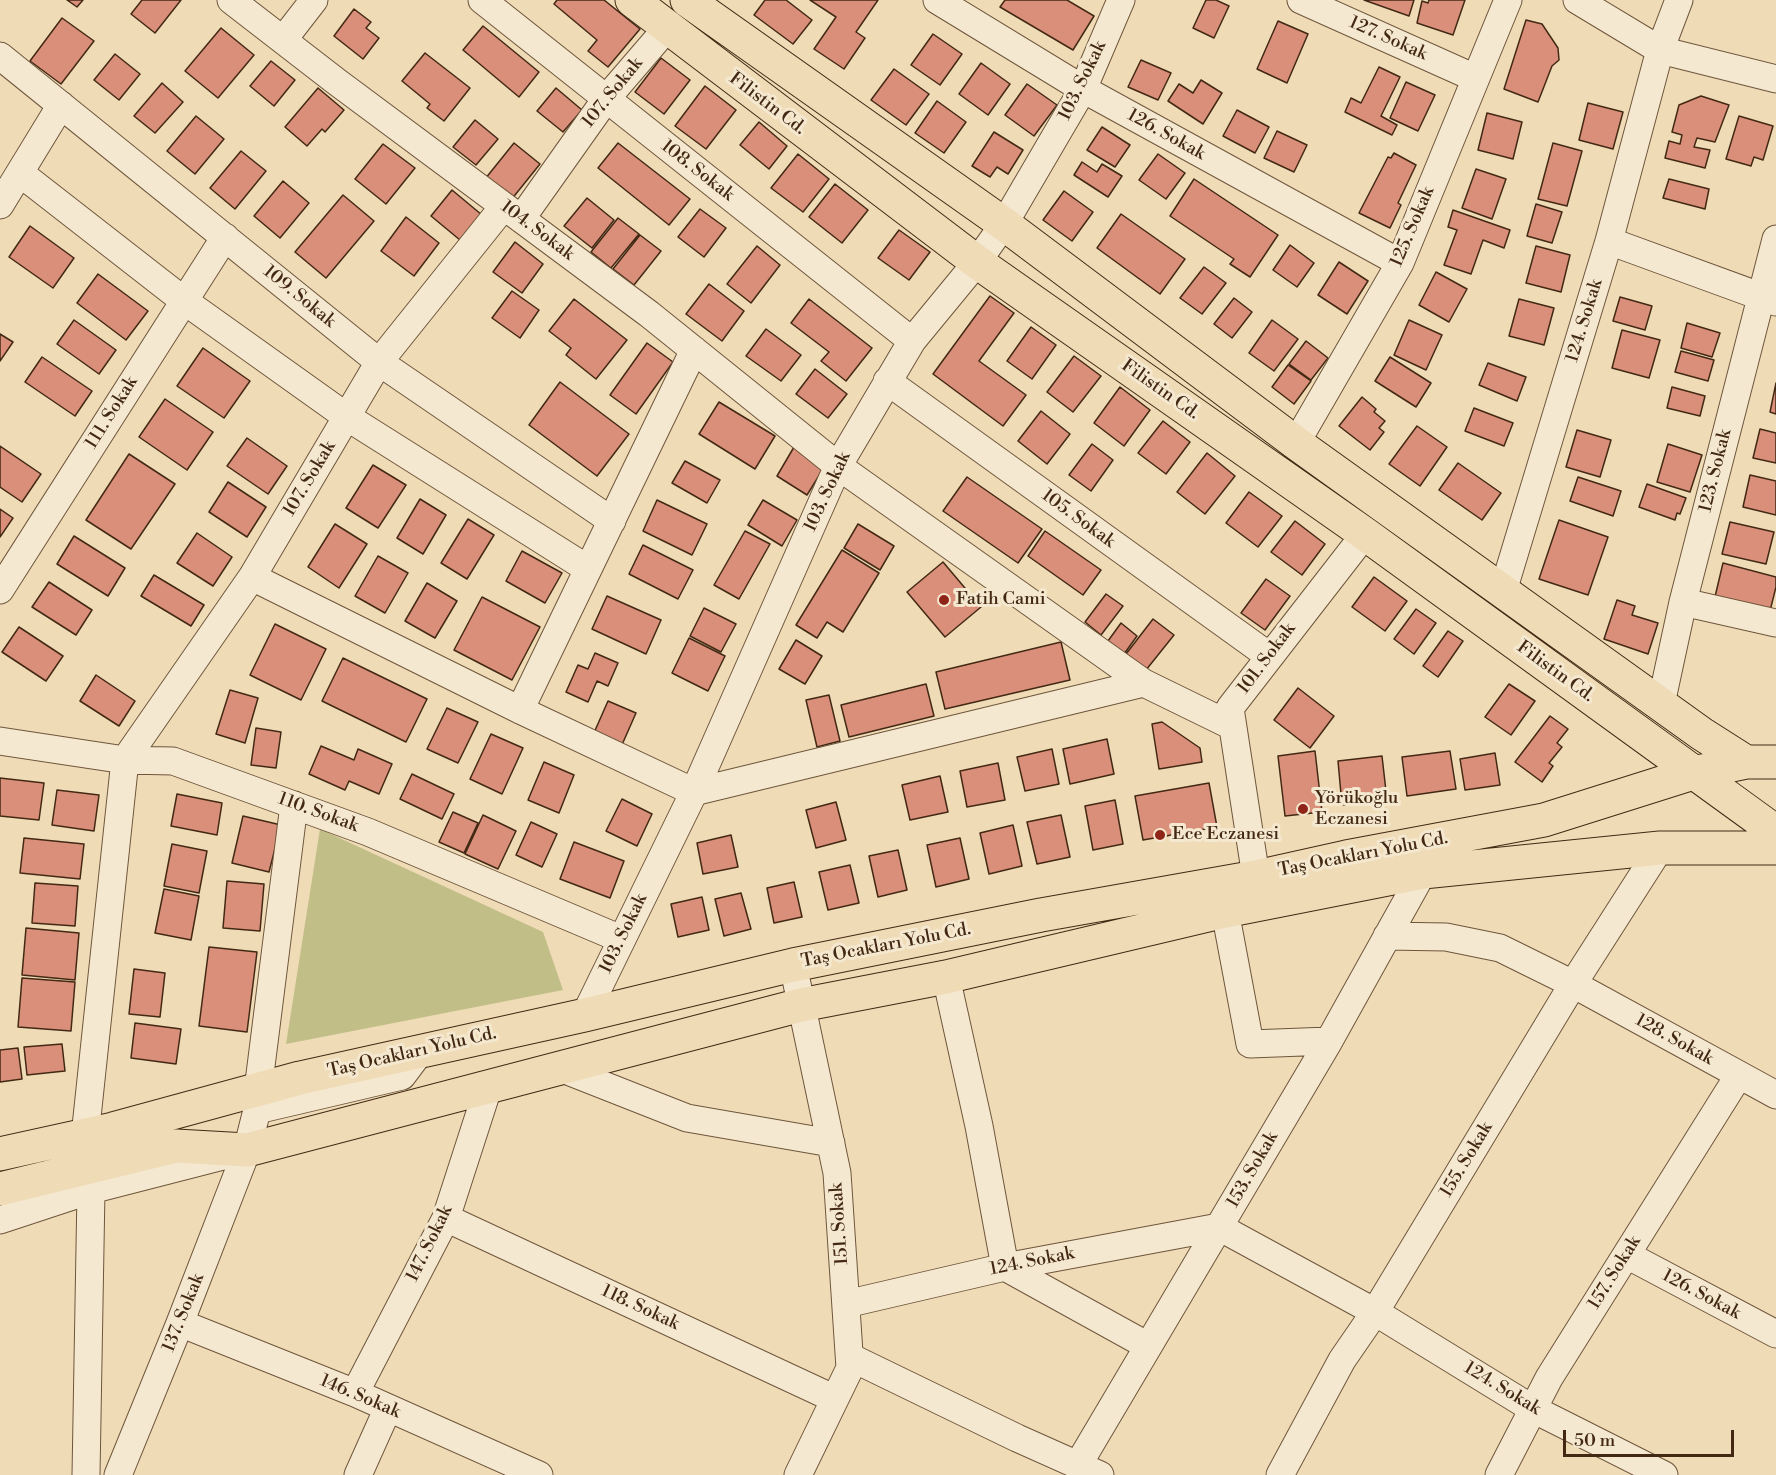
<!DOCTYPE html>
<meta charset="utf-8">
<style>
body{margin:0}
#map{position:relative;width:1776px;height:1475px;overflow:hidden;background:#efdbb6;font-family:"Libre Bodoni",serif}
canvas{display:block}
.scale{position:absolute;left:1563px;top:1430px;width:171px;height:27px;box-sizing:border-box;border:3px solid #432914;border-top:0;padding-left:8px;font-size:18px;line-height:21px;white-space:nowrap;color:#432914;-webkit-text-stroke:4px #f5e8d0;paint-order:stroke}
</style>
<div id="map">
<canvas width="1776" height="1475"></canvas>
<div class="scale">50 m</div>
</div>
<script>
const ctx = document.querySelector('canvas').getContext('2d');
ctx.lineJoin = 'round';
function fill(path, color) {
  ctx.fillStyle = color;
  ctx.fill(path, 'evenodd');
}
function strokePath(path, color, width, dash) {
  ctx.strokeStyle = color;
  ctx.lineWidth = width;
  ctx.lineCap = dash ? 'butt' : 'round';
  ctx.setLineDash(dash || []);
  ctx.stroke(path);
}
function drawText(font, color, halo, rows, align = 'center') {
  ctx.font = font + ' "Libre Bodoni",serif';
  ctx.lineWidth = 6;
  ctx.setLineDash([]);
  ctx.textBaseline = 'middle';
  ctx.strokeStyle = halo;
  ctx.fillStyle = color;
  for (const [text, x, y, turn = 0] of rows) {
    ctx.save();
    ctx.translate(x, y);
    ctx.rotate((+turn || 0) * Math.PI / 180);
    ctx.textAlign = isNaN(turn) ? turn : align;
    if (halo) ctx.strokeText(text, 0, 0);
    ctx.fillText(text, 0, 0);
    ctx.restore();
  }
}
fill(new Path2D(`
 M320 829 543 932 563 990 286 1044Z`), '#c1be88');
const building = new Path2D(`
 M67 0H83L77 7Z
 M142 0H181L155 33 131 14Z
 M557 0H604L640 29 608 67 588 51 597 40 554 4Z
 M765 0H786L812 20 793 44 754 15Z
 M810 0H878L856 32 865 38 844 69 814 49 836 17Z
 M1005 0H1067L1094 16 1073 50 1000 7Z
 M1206 0H1216L1229 6 1214 38 1193 28Z
 M1364 0H1414L1409 16Z
 M1429 0H1465L1453 35 1417 23 1422 1 1428 3Z
 M354 9 371 22 366 28 379 38 363 59 334 36Z
 M62 18 94 41 61 84 30 61Z
 M1526 20 1542 24 1558 48 1559 60 1552 66 1538 102 1504 89Z
 M1278 21 1308 34 1287 83 1257 69Z
 M483 26 539 72 519 97 463 50Z
 M221 28 254 55 218 98 185 71Z
 M933 34 962 54 940 85 911 65Z
 M425 53 470 88 444 121 427 108 430 104 402 81Z
 M115 54 140 74 119 100 94 80Z
 M661 58 690 80 664 114 635 92Z
 M1141 60 1171 73 1158 100 1128 87Z
 M271 61 295 80 274 106 250 86Z
 M981 63 1010 84 988 115 959 94Z
 M1379 67 1400 77 1381 116 1397 125 1392 135 1345 112 1351 98 1361 103Z
 M894 69 929 94 906 125 871 100Z
 M1201 80 1222 93 1203 124 1168 101 1179 84 1193 93Z
 M1406 82 1435 95 1418 131 1390 118Z
 M162 83 183 102 155 133 134 116Z
 M1027 84 1057 105 1034 136 1005 115Z
 M705 86 736 110 706 149 675 126Z
 M318 88 344 110 325 132 322 129 307 146 285 127Z
 M556 88 582 110 563 132 537 111Z
 M1701 96 1729 105 1715 142 1697 138 1694 147 1710 150 1705 168 1665 158 1669 141 1680 144 1682 135 1672 132 1679 105Z
 M937 101 966 122 944 153 915 133Z
 M1588 103 1623 112 1613 149 1579 140Z
 M1237 110 1269 127 1255 153 1223 136Z
 M1487 113 1522 122 1513 159 1478 150Z
 M196 116 224 139 195 174 167 151Z
 M1739 116 1773 126 1763 160 1754 157 1751 166 1726 159Z
 M475 120 498 139 476 165 453 147Z
 M759 122 787 146 769 169 740 145Z
 M1102 127 1130 145 1115 167 1087 150Z
 M1277 131 1307 145 1294 172 1264 158Z
 M994 132 1023 150 1008 174 997 167 990 177 972 166Z
 M514 143 540 164 511 200 485 179Z
 M618 143 690 199 669 225 598 168Z
 M1553 143 1582 151 1567 206 1538 199Z
 M383 144 415 168 386 204 355 179Z
 M241 151 266 171 235 209 210 188Z
 M1394 153 1416 165 1398 203 1401 205 1390 228 1359 213 1388 157 1391 158Z
 M798 154 829 179 803 212 771 188Z
 M1158 154 1185 173 1166 199 1139 180Z
 M1082 162 1097 172 1102 164 1122 176 1108 197 1074 175Z
 M1476 169 1506 179 1492 219 1462 208Z
 M1194 179 1278 235 1250 277 1230 264 1234 259 1170 216Z
 M1669 179 1709 189 1705 209 1663 198Z
 M283 181 309 203 280 238 254 216Z
 M835 184 868 210 842 243 809 217Z
 M452 190 482 215 460 240 431 216Z
 M1064 191 1093 212 1072 241 1043 220Z
 M343 195 374 221 326 278 295 252Z
 M587 198 614 220 592 248 564 226Z
 M1536 204 1562 212 1552 243 1527 236Z
 M700 209 726 228 704 257 678 237Z
 M1453 210 1510 230 1504 248 1483 240 1471 274 1444 265 1457 230 1448 227Z
 M1121 214 1185 259 1160 294 1097 248Z
 M406 217 439 243 414 276 381 251Z
 M618 218 639 234 611 268 591 252Z
 M30 226 74 258 53 288 9 257Z
 M899 230 930 252 909 280 878 258Z
 M640 235 661 251 634 285 613 269Z
 M515 242 543 264 522 293 493 272Z
 M1290 245 1314 263 1297 287 1273 270Z
 M757 246 780 265 751 303 727 284Z
 M1536 246 1570 255 1561 292 1526 283Z
 M1339 262 1368 281 1347 314 1318 295Z
 M1204 267 1226 283 1202 314 1180 298Z
 M1436 272 1467 289 1449 322 1419 305Z
 M98 274 148 311 126 340 77 303Z
 M709 284 744 311 722 341 686 314Z
 M512 291 539 310 520 338 492 318Z
 M990 296 1014 313 979 361 1026 395 1003 426 933 374Z
 M1620 297 1652 306 1645 330 1613 321Z
 M1234 298 1252 312 1232 338 1214 324Z
 M574 299 627 340 596 379 566 355 571 348 549 331Z
 M809 299 872 348 846 381 821 361 829 352 791 323Z
 M1519 299 1554 308 1544 345 1509 336Z
 M74 320 116 350 99 374 57 344Z
 M1272 320 1298 339 1274 371 1249 353Z
 M1409 320 1442 335 1426 370 1394 355Z
 M1687 323 1720 333 1712 357 1681 348Z
 M1031 327 1056 345 1032 379 1007 361Z
 M766 329 801 355 781 381 746 356Z
 M1622 330 1660 340 1649 378 1612 368Z
 M0 334 13 342 0 361Z
 M1306 341 1328 358 1311 380 1289 364Z
 M647 343 673 362 636 414 610 395Z
 M203 348 250 381 224 418 177 386Z
 M1681 351 1714 360 1708 381 1675 372Z
 M1074 356 1101 376 1073 412 1047 392Z
 M42 357 92 391 75 416 25 382Z
 M1390 357 1431 383 1416 407 1375 381Z
 M1488 363 1526 377 1517 401 1479 385Z
 M1288 365 1311 381 1294 404 1272 387Z
 M815 369 847 394 828 418 796 394Z
 M560 382 629 434 597 476 529 425Z
 M1776 383V414L1770 412Z
 M1120 387 1150 410 1124 446 1094 423Z
 M1672 387 1705 396 1700 416 1667 408Z
 M1362 397 1376 409 1374 412 1385 421 1379 428 1384 432 1370 450 1339 426Z
 M165 399 213 432 187 470 139 437Z
 M719 402 775 436 755 469 699 434Z
 M1474 408 1513 423 1504 446 1465 431Z
 M1041 411 1070 434 1047 464 1018 441Z
 M1163 421 1190 442 1166 474 1138 453Z
 M1417 426 1447 447 1420 486 1389 464Z
 M1760 429 1776 433V463L1753 458Z
 M1577 430 1611 440 1600 477 1566 467Z
 M247 438 287 466 268 494 227 466Z
 M1092 444 1113 460 1091 491 1069 475Z
 M1668 444 1702 455 1690 492 1657 482Z
 M0 446 41 474 22 502 0 487Z
 M794 447 825 466 807 495 777 476Z
 M1207 453 1235 476 1205 514 1177 492Z
 M129 454 175 484 131 549 86 520Z
 M685 461 720 480 707 503 672 483Z
 M1458 463 1501 493 1482 520 1439 490Z
 M373 465 406 485 378 528 346 508Z
 M1750 475 1776 481V515L1743 507Z
 M967 477 1042 529 1018 563 943 511Z
 M1578 477 1621 491 1613 516 1570 501Z
 M228 482 266 507 247 537 209 512Z
 M1647 484 1686 498 1680 514 1677 513 1675 520 1639 507Z
 M1249 492 1282 516 1258 547 1226 523Z
 M420 499 446 515 423 554 397 538Z
 M657 500 707 524 692 555 643 531Z
 M763 500 797 520 782 546 748 525Z
 M0 509 13 518 0 537Z
 M468 519 494 535 467 579 441 563Z
 M1559 520 1608 537 1588 595 1539 579Z
 M1295 521 1325 544 1302 575 1271 552Z
 M1730 522 1774 532 1766 564 1722 554Z
 M335 524 367 544 339 588 308 567Z
 M858 524 894 546 880 570 844 548Z
 M745 531 770 544 739 599 714 585Z
 M1045 531 1101 570 1083 595 1028 556Z
 M197 533 232 557 213 586 177 563Z
 M74 536 125 568 108 596 57 564Z
 M643 545 693 570 678 599 629 574Z
 M842 550 879 573 843 632 827 622 817 638 796 625Z
 M522 551 562 573 545 603 506 581Z
 M378 556 408 573 385 613 355 596Z
 M943 562 981 607 945 637 907 592Z
 M1723 563 1776 577V587L1769 615 1714 601Z
 M154 575 204 605 191 626 141 596Z
 M1374 577 1407 601 1385 631 1352 607Z
 M1266 579 1290 596 1265 630 1241 613Z
 M49 582 92 610 76 635 32 607Z
 M427 583 457 601 435 638 405 621Z
 M1106 594 1123 606 1101 635 1085 622Z
 M607 596 661 620 646 654 592 629Z
 M482 597 540 627 512 680 454 650Z
 M1617 600 1635 606 1632 615 1658 623 1648 654 1604 639Z
 M704 608 736 624 721 652 690 636Z
 M1416 609 1436 623 1414 654 1394 639Z
 M1153 619 1174 635 1146 670 1126 654Z
 M1121 623 1137 636 1124 654 1108 641Z
 M275 624 326 649 301 700 250 675Z
 M19 627 63 656 46 681 2 652Z
 M1448 631 1463 641 1438 677 1423 666Z
 M689 638 725 656 708 691 672 673Z
 M796 640 822 656 805 684 779 669Z
 M1061 642 1070 680 945 709 936 672Z
 M595 653 618 663 608 686 597 681 588 702 566 692 578 665 588 669Z
 M343 658 427 699 406 742 322 701Z
 M96 675 135 701 119 726 80 701Z
 M926 684 934 716 849 737 841 705Z
 M1509 684 1535 701 1511 735 1485 717Z
 M1298 688 1334 716 1310 748 1274 720Z
 M230 690 258 698 245 743 216 734Z
 M829 695 840 741 817 747 806 700Z
 M608 701 636 713 621 747 593 735Z
 M447 708 478 722 458 763 427 749Z
 M1550 716 1568 729 1557 743 1562 747 1549 763 1553 766 1542 782 1515 762Z
 M1162 722 1200 748 1202 762 1159 769 1152 724Z
 M256 728 281 732 276 768 251 765Z
 M491 734 523 748 502 794 470 779Z
 M1107 739 1114 774 1070 784 1063 749Z
 M321 746 354 760 358 749 392 764 379 794 349 781 345 790 309 774Z
 M1052 749 1059 784 1025 791 1017 757Z
 M1315 751 1322 812 1285 816 1278 756Z
 M1450 751 1456 789 1407 796 1402 757Z
 M1495 753 1500 785 1465 790 1460 759Z
 M1382 756 1387 800 1342 805 1338 761Z
 M544 762 574 775 559 813 528 800Z
 M998 763 1005 800 967 807 960 771Z
 M412 774 454 794 442 819 400 799Z
 M940 776 948 812 910 820 902 785Z
 M0 778 44 783 39 820 0 816Z
 M1209 783 1217 827 1143 840 1135 796Z
 M57 790 99 795 94 831 52 825Z
 M177 794 222 803 217 835 171 826Z
 M622 799 652 814 637 846 606 831Z
 M1115 800 1123 844 1093 850 1085 806Z
 M836 802 846 840 816 848 806 810Z
 M453 812 478 823 464 853 439 842Z
 M483 815 516 831 498 869 465 854Z
 M1061 815 1070 857 1037 864 1027 822Z
 M243 816 281 825 269 872 232 863Z
 M531 822 557 834 542 867 516 855Z
 M1013 825 1022 866 989 874 980 833Z
 M731 835 738 867 703 874 697 843Z
 M24 838 84 844 80 879 20 873Z
 M960 838 969 879 936 887 927 845Z
 M574 842 624 861 610 898 560 879Z
 M172 844 207 851 199 893 164 886Z
 M898 850 907 890 878 897 869 856Z
 M850 865 859 903 828 910 819 872Z
 M227 881 264 884 260 931 223 928Z
 M794 882 802 917 774 923 767 888Z
 M35 883 78 886 75 926 32 923Z
 M164 889 199 896 191 940 155 933Z
 M741 893 751 929 724 936 715 899Z
 M702 897 709 930 678 937 671 904Z
 M26 928 79 933 75 980 22 975Z
 M209 947 257 952 247 1032 199 1026Z
 M134 969 165 973 160 1017 129 1014Z
 M22 978 75 982 71 1031 18 1027Z
 M135 1023 181 1029 176 1064 131 1058Z
 M62 1044 65 1071 27 1075 24 1047Z
 M18 1048 22 1079 0 1082V1050Z`);
fill(building, '#d98f79');
strokePath(building, '#432914', 1.5);
const minor = new Path2D(`
 M231 0 337 82 649 314 838 466 1144 683 1232 726
 M482 0 912 341
 M937 0 1083 89 1400 263
 M1301 0 1475 78
 M1577 0 1660 50 1776 79
 M283 40 314 0
 M0 56 379 362 612 521
 M20 173 183 300 347 417 588 569
 M0 205 61 105
 M521 219 606 99 667 28
 M1609 241 1776 302
 M887 381 1269 656
 M1296 443 1400 263 1508 0
 M252 577 520 710 694 792 1144 683
 M0 590 225 237
 M1503 591 1609 241 1660 50 1679 0
 M1683 602 1776 623
 M1661 704 1683 602 1776 239
 M520 710 694 350
 M0 741 125 760 173 761 368 832 621 939
 M1256 877 1230 708 1365 534
 M1225 911 1250 1044 1329 1041
 M1387 936 1446 937 1500 948 1573 984 1776 1095
 M793 965 837 1173 850 1368 798 1475
 M946 977 979 1126 1005 1267
 M585 1015 694 792 838 466 912 341 977 262 1004 224 1083 89 1121 0
 M560 1068 687 1118 831 1143
 M258 1090 294 805
 M85 1136 125 760 252 577 379 362 504 206
 M446 1218 835 1399
 M0 1220 91 1190 231 1154
 M1627 1255 1776 1334
 M1005 1267 1148 1346
 M846 1304 1005 1267 1219 1227 1375 1312 1533 1409 1664 1475
 M180 1323 355 1393 539 1475
 M850 1357 1017 1438 1100 1475
 M355 1393 446 1218 488 1088
 M1078 1465 1329 1041 1423 872
 M86 1475 91 1190
 M118 1475 180 1323 247 1150 257 1110 402 1076 420 1052
 M358 1475 388 1408
 M1280 1475 1342 1360 1375 1312 1573 984 1660 848
 M1499 1475 1549 1378 1739 1075`);
const major = new Path2D(`
 M632 0 977 262 1365 534 1776 832
 M687 0 1004 224 1296 443 1702 734 1746 762
 M0 1154 113 1129 300 1078 585 1015 793 965 1041 915 1256 877 1346 857 1544 820 1693 773 1746 762H1776
 M0 1189 176 1146 247 1150 801 1005 946 977 1225 911 1423 872 1660 848H1776`);
strokePath(minor, '#6e563c', 29);
strokePath(major, '#432914', 35);
strokePath(minor, '#f5e8d0', 27);
strokePath(major, '#efdbb6', 33);
for (const [x, y, r, color] of [
 [944,600,6,"#8f2418"],
 [1303,809,6,"#8f2418"],
 [1160,835,6,"#8f2418"]
]) {
  const dot = new Path2D();
  dot.arc(x, y, r, 0, 2 * Math.PI);
  ctx.fillStyle = color;
  ctx.fill(dot);
  strokePath(dot, '#f5e8d0', 2);
}
drawText('18px', '#432914', '#f5e8d0', [
 ["127. Sokak",1388,39,24],
 ["103. Sokak",1083,81,-64],
 ["107. Sokak",613,93,-51],
 ["Filistin Cd.",767,104,37],
 ["126. Sokak",1166,135,29],
 ["108. Sokak",697,171,38],
 ["125. Sokak",1413,227,-67],
 ["104. Sokak",537,231,37],
 ["109. Sokak",299,297,39],
 ["124. Sokak",1585,321,-73],
 ["Filistin Cd.",1160,390,35],
 ["111. Sokak",112,413,-58],
 ["123. Sokak",1716,471,-76],
 ["107. Sokak",310,479,-59],
 ["103. Sokak",828,492,-65],
 ["105. Sokak",1078,519,36],
 ["101. Sokak",1267,659,-53],
 ["Filistin Cd.",1555,672,36],
 ["110. Sokak",318,813,20],
 ["Taş Ocakları Yolu Cd.",1363,855,-11],
 ["103. Sokak",624,934,-64],
 ["Taş Ocakları Yolu Cd.",886,946,-11],
 ["128. Sokak",1674,1040,29],
 ["Taş Ocakları Yolu Cd.",412,1053,-13],
 ["155. Sokak",1467,1160,-59],
 ["153. Sokak",1253,1170,-60],
 ["151. Sokak",840,1224,-94],
 ["147. Sokak",430,1244,-64],
 ["124. Sokak",1032,1262,-11],
 ["157. Sokak",1615,1273,-58],
 ["126. Sokak",1701,1295,28],
 ["118. Sokak",640,1308,25],
 ["137. Sokak",184,1313,-68],
 ["124. Sokak",1502,1389,31],
 ["146. Sokak",360,1397,23]
]);
drawText('18px', '#432914', '#f5e8d0', [
 ["Fatih Cami",956,600],
 ["Yörükoğlu",1315,799],
 ["Eczanesi",1315,820],
 ["Ece Eczanesi",1172,835]
], 'left');
</script>
